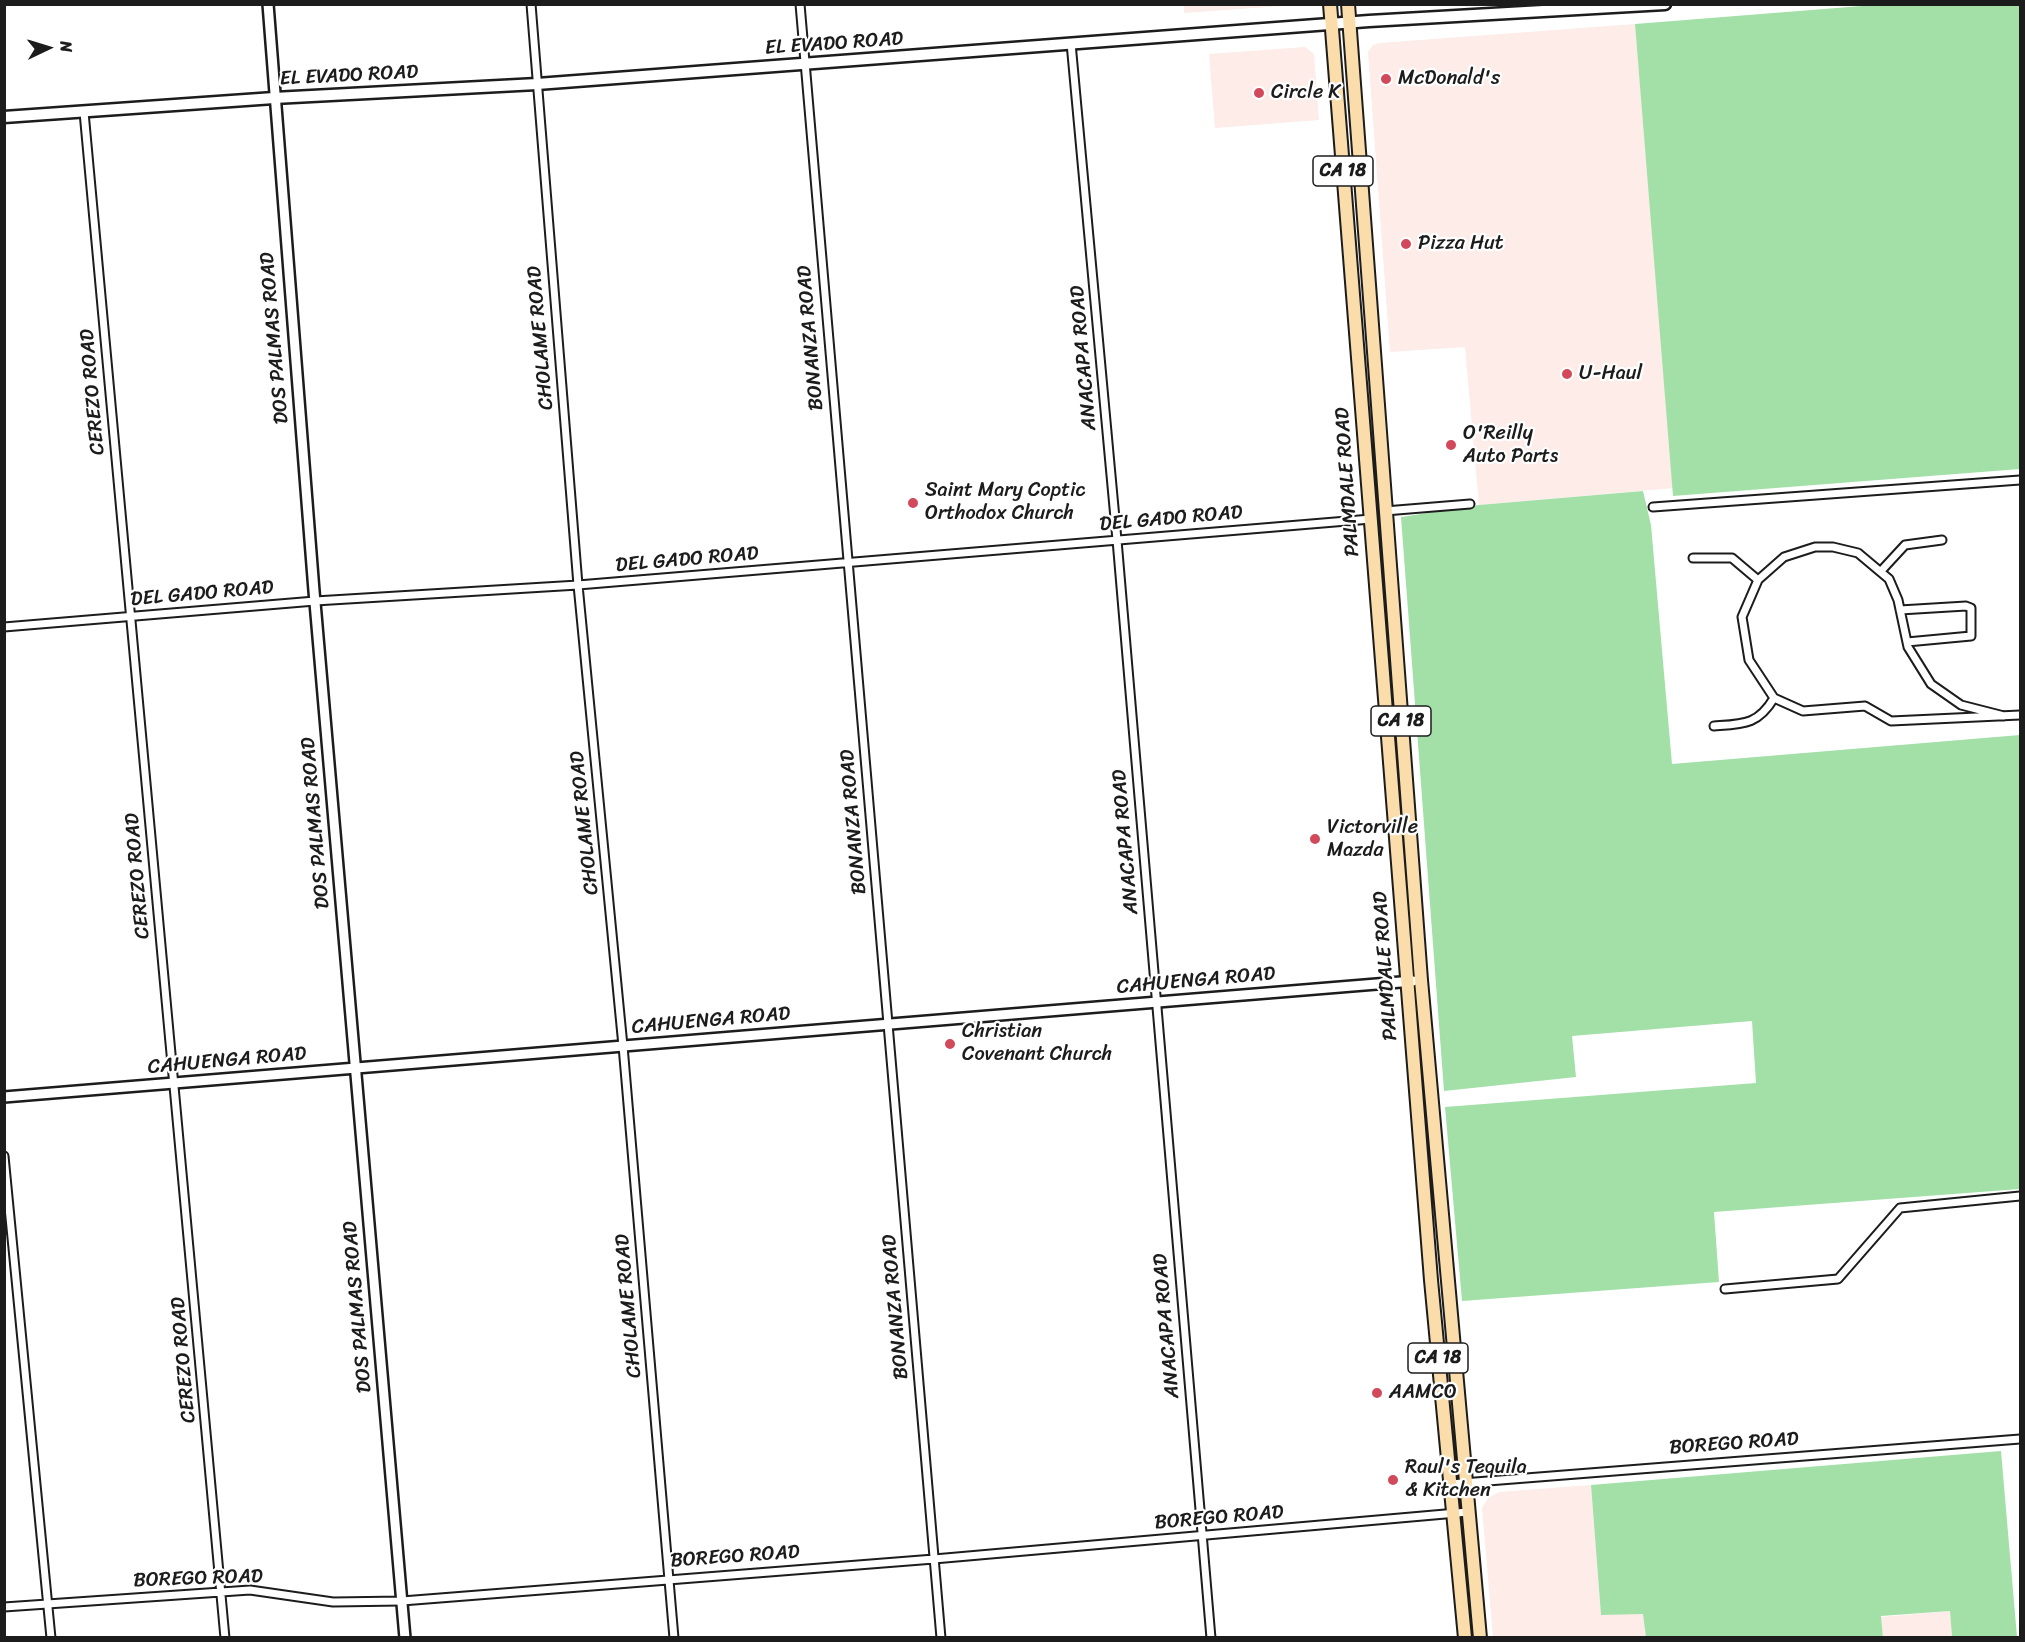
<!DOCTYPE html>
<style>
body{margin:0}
#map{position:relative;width:2025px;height:1642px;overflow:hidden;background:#fff;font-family:Sriracha,sans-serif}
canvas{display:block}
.frame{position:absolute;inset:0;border:6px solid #1c1c1c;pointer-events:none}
.north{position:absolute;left:18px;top:18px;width:60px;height:60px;-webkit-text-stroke:4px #fff;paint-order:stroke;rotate:86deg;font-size:16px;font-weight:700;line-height:24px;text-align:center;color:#1c1c1c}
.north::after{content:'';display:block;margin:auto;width:21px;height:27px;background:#1c1c1c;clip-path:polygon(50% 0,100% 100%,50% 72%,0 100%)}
</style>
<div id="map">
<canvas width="2025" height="1642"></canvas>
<div class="frame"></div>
<div class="north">N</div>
</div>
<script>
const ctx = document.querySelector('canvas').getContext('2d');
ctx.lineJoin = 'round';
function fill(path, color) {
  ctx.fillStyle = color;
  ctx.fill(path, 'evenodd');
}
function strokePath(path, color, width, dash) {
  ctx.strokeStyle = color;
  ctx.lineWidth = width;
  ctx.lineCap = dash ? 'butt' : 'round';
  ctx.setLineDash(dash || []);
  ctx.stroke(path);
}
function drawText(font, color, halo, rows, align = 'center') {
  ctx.font = font + ' Sriracha,sans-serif';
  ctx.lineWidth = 4.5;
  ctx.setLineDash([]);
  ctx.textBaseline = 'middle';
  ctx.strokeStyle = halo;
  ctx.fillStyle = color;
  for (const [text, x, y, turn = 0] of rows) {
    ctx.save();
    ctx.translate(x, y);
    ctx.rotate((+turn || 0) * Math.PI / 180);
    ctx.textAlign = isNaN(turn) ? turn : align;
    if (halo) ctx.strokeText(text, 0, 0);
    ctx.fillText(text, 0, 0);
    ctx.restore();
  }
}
fill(new Path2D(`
 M1184 4H1295V5L1184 13Z
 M1635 24 1674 488 1479 505 1465 347 1390 352 1368 52 1373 45 1380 43Z
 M1305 47 1314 54 1319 120 1215 128 1209 54Z
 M1591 1485 1601 1615 1644 1613 1646 1637H1493L1482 1508 1488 1498 1499 1492Z
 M1950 1611 1952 1637H1883L1881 1617Z`), '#fdece7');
fill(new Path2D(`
 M1887 4 2020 5V469L1673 496 1635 24Z
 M1643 491 1651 525 1672 764 2020 735V1189L1714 1212 1719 1282 1462 1301 1445 1107 1756 1083 1752 1021 1572 1036 1576 1077 1444 1091 1401 517 1479 505Z
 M2001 1451 2017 1637H1952L1950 1611 1881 1616 1883 1638 1646 1637 1643 1614 1601 1615 1591 1485Z`), '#a2e0a8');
const minor = new Path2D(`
 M531 4 578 585 623 1046 674 1638
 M800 4 941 1638
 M1071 43 1117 540 1211 1638
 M84 112 225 1638
 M1653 507 2020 480
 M1385 511 1470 504
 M1693 558H1732L1758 580
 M1881 571 1905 545 1942 540
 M1900 610 1966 606 1971 608V636L1907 642
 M4 627 315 601 578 585 1371 519
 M2004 716 1961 705 1931 684 1908 647 1898 600 1889 579 1858 553 1833 547H1815L1784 557 1758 580 1742 617 1743 623 1749 660 1774 698 1803 711 1865 706 1891 721 2020 715
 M1714 726C1743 724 1758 725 1774 698
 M4 1156 51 1638
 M1725 1289 1838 1279 1900 1208 2020 1196
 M1450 1484 2020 1439
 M4 1607 250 1590 333 1602 402 1601 934 1559 1468 1512`);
const tertiary = new Path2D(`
 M268 4 314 591 405 1638
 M4 1097 1413 981`);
const secondary = new Path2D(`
 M4 117 274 98 537 84 1369 21 1665 4`);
const trunk = new Path2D(`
 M1330 4 1431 1280 1465 1638
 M1348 4 1421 980 1480 1638`);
strokePath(minor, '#1c1c1c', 11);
strokePath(tertiary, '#1c1c1c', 14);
strokePath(secondary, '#1c1c1c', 15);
strokePath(trunk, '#1c1c1c', 16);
strokePath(minor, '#fff', 7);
strokePath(tertiary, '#fff', 9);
strokePath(secondary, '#fff', 10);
strokePath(trunk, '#faddab', 12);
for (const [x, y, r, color] of [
 [1386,79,6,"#d1495b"],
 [1259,93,6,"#d1495b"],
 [1406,244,6,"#d1495b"],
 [1567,374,6,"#d1495b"],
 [1451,445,6,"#d1495b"],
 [913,503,6,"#d1495b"],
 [1315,839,6,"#d1495b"],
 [950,1044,6,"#d1495b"],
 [1377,1393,6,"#d1495b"],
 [1393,1480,6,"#d1495b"]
]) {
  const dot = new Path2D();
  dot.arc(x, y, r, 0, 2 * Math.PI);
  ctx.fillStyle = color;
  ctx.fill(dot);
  strokePath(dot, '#fff', 2);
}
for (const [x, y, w] of [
 [1343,171,60],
 [1401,721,60],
 [1438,1358,60]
]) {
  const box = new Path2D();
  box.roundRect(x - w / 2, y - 15, w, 30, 4.5);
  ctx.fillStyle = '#fff';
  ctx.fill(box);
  strokePath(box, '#1c1c1c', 1.5);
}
drawText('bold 18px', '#1c1c1c', null, [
 ["CA 18",1343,171],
 ["CA 18",1401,721],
 ["CA 18",1438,1358]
]);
drawText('20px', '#1c1c1c', '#fff', [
 ["EL EVADO ROAD",834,44,-4],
 ["EL EVADO ROAD",349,76,-3],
 ["DOS PALMAS ROAD",275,338,-95],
 ["CHOLAME ROAD",541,338,-95],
 ["BONANZA ROAD",811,338,-95],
 ["ANACAPA ROAD",1084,358,-95],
 ["CEREZO ROAD",93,392,-95],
 ["PALMDALE ROAD",1348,482,-94],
 ["DEL GADO ROAD",1171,519,-5],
 ["DEL GADO ROAD",687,560,-5],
 ["DEL GADO ROAD",202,594,-5],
 ["BONANZA ROAD",854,822,-95],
 ["DOS PALMAS ROAD",316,823,-95],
 ["CHOLAME ROAD",585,823,-96],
 ["ANACAPA ROAD",1126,842,-95],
 ["CEREZO ROAD",138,876,-95],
 ["PALMDALE ROAD",1386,966,-94],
 ["CAHUENGA ROAD",1196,981,-5],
 ["CAHUENGA ROAD",711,1021,-5],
 ["CAHUENGA ROAD",227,1061,-5],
 ["CHOLAME ROAD",629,1306,-95],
 ["DOS PALMAS ROAD",358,1307,-95],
 ["BONANZA ROAD",896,1307,-95],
 ["ANACAPA ROAD",1167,1326,-95],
 ["CEREZO ROAD",184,1360,-95],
 ["BOREGO ROAD",1734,1444,-4],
 ["BOREGO ROAD",1219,1518,-5],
 ["BOREGO ROAD",735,1557,-4],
 ["BOREGO ROAD",198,1579,-2]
]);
drawText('20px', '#1c1c1c', '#fff', [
 ["McDonald's",1398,79],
 ["Circle K",1271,93],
 ["Pizza Hut",1418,244],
 ["U-Haul",1579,374],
 ["O'Reilly",1463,434],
 ["Auto Parts",1463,457],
 ["Saint Mary Coptic",925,491],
 ["Orthodox Church",925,514],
 ["Victorville",1327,828],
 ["Mazda",1327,851],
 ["Christian",962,1032],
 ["Covenant Church",962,1055],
 ["AAMCO",1389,1393],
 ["Raul's Tequila",1405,1468],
 ["& Kitchen",1405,1491]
], 'left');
</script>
